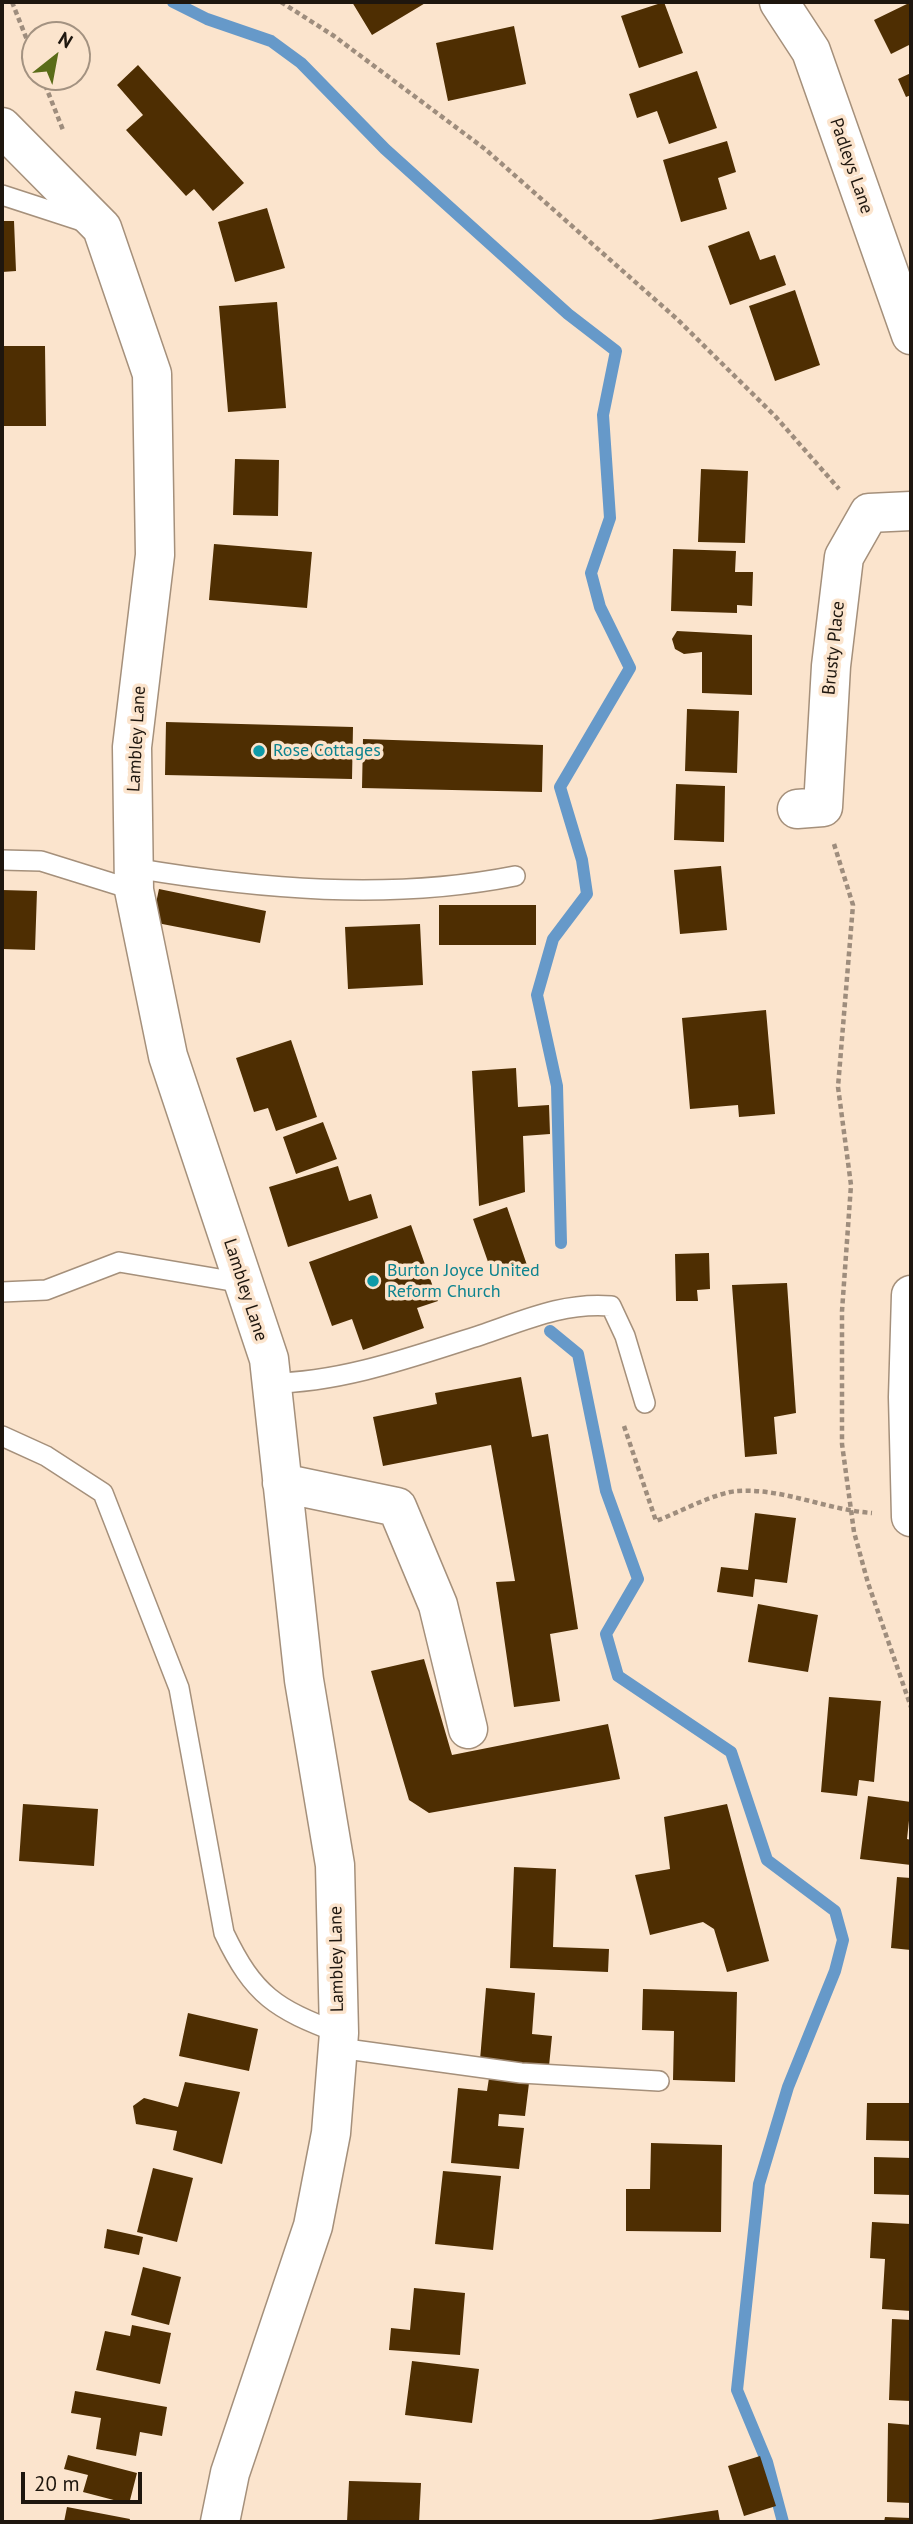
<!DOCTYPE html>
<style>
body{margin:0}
#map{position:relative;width:913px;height:2524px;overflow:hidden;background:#fbe4cd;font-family:"PT Sans",sans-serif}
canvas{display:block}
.frame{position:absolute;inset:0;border:4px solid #1e160e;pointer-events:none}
.north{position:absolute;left:21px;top:21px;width:70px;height:70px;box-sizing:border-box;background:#fbe4cd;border:2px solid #a39281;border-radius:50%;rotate:31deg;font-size:19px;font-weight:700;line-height:28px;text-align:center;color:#1e160e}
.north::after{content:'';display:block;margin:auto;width:24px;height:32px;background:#5a6c18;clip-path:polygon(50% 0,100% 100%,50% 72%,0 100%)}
.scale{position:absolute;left:21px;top:2472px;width:121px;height:32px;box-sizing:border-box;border:4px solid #1e160e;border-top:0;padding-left:9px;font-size:21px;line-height:24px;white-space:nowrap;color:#1e160e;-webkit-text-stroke:5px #fbe4cd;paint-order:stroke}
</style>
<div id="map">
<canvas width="913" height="2524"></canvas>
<div class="frame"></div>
<div class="north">N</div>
<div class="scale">20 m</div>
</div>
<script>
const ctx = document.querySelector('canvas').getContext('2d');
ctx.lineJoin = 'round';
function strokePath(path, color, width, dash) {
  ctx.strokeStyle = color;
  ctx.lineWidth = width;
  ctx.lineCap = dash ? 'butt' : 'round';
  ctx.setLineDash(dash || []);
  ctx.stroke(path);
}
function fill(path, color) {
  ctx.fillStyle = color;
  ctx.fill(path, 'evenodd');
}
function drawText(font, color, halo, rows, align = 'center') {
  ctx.font = font + ' "PT Sans",sans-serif';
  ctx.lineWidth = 7;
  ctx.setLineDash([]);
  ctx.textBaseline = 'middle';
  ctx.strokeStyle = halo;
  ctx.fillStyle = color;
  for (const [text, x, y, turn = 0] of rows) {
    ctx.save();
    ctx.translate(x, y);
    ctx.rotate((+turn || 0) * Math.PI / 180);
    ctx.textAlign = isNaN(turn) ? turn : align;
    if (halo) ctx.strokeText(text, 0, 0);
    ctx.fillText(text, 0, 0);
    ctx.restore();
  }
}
strokePath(new Path2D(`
 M173 2 207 19 271 41 301 63 385 149 568 314 616 351 603 415 610 518 591 573 600 607 630 668 560 787 582 860 587 894 553 939 537 995 557 1086 561 1243
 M550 1331 578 1354 606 1491 638 1579 606 1634 618 1676 731 1752 767 1860 835 1911 843 1940 835 1971 788 2087 759 2184 737 2390 767 2462 783 2522`), '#6699c9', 12);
fill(new Path2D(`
 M352 2H427L372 35Z
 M664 2 683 53 639 68 621 16Z
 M911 2V44L891 54 874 20Z
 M514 26 526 84 448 101 436 43Z
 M138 65 244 183 213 211 194 189 186 196 126 130 143 115 117 85Z
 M697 71 717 128 669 144 657 111 637 118 629 94Z
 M911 73V95L906 97 898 79Z
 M727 141 736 172 718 178 727 209 681 222 663 160Z
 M267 208 285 268 235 282 218 222Z
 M2 221H14L16 271 2 272Z
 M749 231 760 260 775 255 786 285 730 305 708 246Z
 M795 290 820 365 775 381 749 306Z
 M277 302 286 408 228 412 219 306Z
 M2 346H45L46 426H2Z
 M235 459 279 460 278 516 233 515Z
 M701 469 748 471 745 543 698 542Z
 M214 544 312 552 307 608 209 600Z
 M673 549 736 551 735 572H753L752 606 737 605V613L671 611Z
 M677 631 752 635V695L702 693V652L684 654 675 649 672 639Z
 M687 709 739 711 737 773 685 771Z
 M166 722 353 727 352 779 165 775Z
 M363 739 543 745 542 792 362 788Z
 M676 784 725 786 724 842 674 840Z
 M721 866 727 930 680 934 674 870Z
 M159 889 266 911 260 943 152 922Z
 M2 890 37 891 35 950 2 949Z
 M439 905H536V945H439Z
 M420 924 423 985 348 989 345 927Z
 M766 1010 775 1114 739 1117 738 1105 690 1109 682 1018Z
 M291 1040 317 1117 276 1131 268 1108 254 1112 236 1058Z
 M516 1068 518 1107 549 1105 550 1134 523 1136 525 1192 479 1206 472 1071Z
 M323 1122 337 1159 296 1174 283 1137Z
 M338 1166 349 1201 371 1194 378 1218 288 1247 269 1187Z
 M507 1207 528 1268 494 1279 473 1219Z
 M411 1225 438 1301 417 1308 424 1328 363 1350 352 1319 332 1326 309 1262Z
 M709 1253 710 1289 697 1290 698 1301H676L675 1254Z
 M787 1283 796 1413 774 1417 777 1454 745 1457 732 1285Z
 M521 1377 532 1437 548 1434 578 1629 550 1634 560 1701 514 1707 496 1582 515 1581 491 1445 383 1466 373 1417 437 1404 435 1393Z
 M755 1513 796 1518 787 1583 755 1579 753 1597 717 1592 721 1567 748 1570Z
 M758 1604 818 1615 808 1672 748 1662Z
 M424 1659 452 1755 608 1724 620 1779 429 1813 409 1800 371 1671Z
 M829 1697 881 1701 874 1782 859 1780 857 1796 821 1792Z
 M868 1796 911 1802 907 1839 911 1840V1865L860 1859Z
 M23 1804 98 1809 94 1866 19 1861Z
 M727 1804 769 1961 727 1972 714 1929 703 1922 650 1935 635 1875 670 1869 664 1817Z
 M514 1867 556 1869 553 1947 609 1949 608 1972 510 1968Z
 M897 1877 911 1878V1950L891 1948Z
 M486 1988 535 1993 532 2034 552 2036 549 2066 480 2060Z
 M643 1989 737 1992 735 2082 673 2080 674 2031 642 2030Z
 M188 2013 258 2029 249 2071 179 2056Z
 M489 2078 529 2083 525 2116 499 2114 498 2126 524 2128 519 2169 451 2163 458 2088 487 2091Z
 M185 2082 240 2092 222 2164 173 2150 177 2131 136 2124 133 2106 144 2098 178 2107Z
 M867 2103H911V2141L866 2140Z
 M651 2143 722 2145 721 2232 626 2231V2189H650Z
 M874 2157 911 2158V2195L874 2194Z
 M153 2168 193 2178 177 2242 137 2232Z
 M443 2171 501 2176 493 2250 435 2244Z
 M872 2222 911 2224V2311L882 2309 885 2259 870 2258Z
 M107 2229 143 2237 139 2255 104 2248Z
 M143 2267 181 2277 169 2325 131 2315Z
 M414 2288 465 2293 460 2355 389 2350 391 2328 410 2330Z
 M892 2319 911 2320V2401L889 2400Z
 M132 2325 171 2333 160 2384 96 2370 105 2331 130 2336Z
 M412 2361 479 2369 472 2423 405 2415Z
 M75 2391 167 2407 162 2436 140 2432 136 2456 96 2449 101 2418 71 2413Z
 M888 2423 911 2425V2503L887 2502Z
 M68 2455 137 2473 129 2504 83 2492 88 2475 64 2469Z
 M760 2456 776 2506 744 2516 728 2466Z
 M349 2481 421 2483 419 2522H347Z
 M67 2507 130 2519 129 2522H64Z
 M718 2510 720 2522H651V2520Z
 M885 2517 911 2518V2522H884Z`), '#4e2e02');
const lane = new Path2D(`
 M2 195 85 222
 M2 860 41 861 134 890
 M134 868C259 889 389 901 515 876
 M2 1292 46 1290 119 1262 243 1283
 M271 1383C341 1383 415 1356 481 1335 525 1320 564 1302 611 1306L625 1336 645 1403
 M2 1436 46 1456 103 1493 179 1688 224 1933C254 1996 276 2009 339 2033
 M339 2048 521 2073 659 2081`);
const street = new Path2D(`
 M779 2 811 51 911 335
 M2 127 102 228 152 374 155 555 132 747 134 890 168 1056 269 1359 304 1680 335 1865 339 2033 331 2133 313 2226 230 2473 220 2522
 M797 809 823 807 831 666 844 557 869 513 911 511
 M911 1295 908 1397 911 1517
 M282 1483 397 1507 438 1605 468 1729`);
strokePath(lane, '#a5907b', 22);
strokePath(street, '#a5907b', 41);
strokePath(new Path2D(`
 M12 2 35 60
 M281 2 334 36 485 149 677 319 775 416 839 489
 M42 77 63 130
 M834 844 853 905 838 1087 851 1185 842 1311V1444L854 1532 868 1583 911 1707
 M624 1426 656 1521C678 1513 716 1492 738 1491 783 1488 827 1510 872 1513`), '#9e8d7d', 4.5, [5, 3.5]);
strokePath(lane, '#fff', 19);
strokePath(street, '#fff', 38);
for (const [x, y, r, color] of [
 [259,751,7,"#0f9aa8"],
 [373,1281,7,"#0f9aa8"]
]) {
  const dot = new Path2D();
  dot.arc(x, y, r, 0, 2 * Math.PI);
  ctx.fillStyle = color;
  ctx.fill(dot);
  strokePath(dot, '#fbe4cd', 2.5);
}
drawText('18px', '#1e160e', '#fbe4cd', [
 ["Padleys Lane",851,166,71],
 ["Brusty Place",834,648,-84],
 ["Lambley Lane",137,739,-87],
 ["Lambley Lane",245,1290,72],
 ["Lambley Lane",337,1959,-91]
]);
drawText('18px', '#0d838f', '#fbe4cd', [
 ["Rose Cottages",273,751],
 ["Burton Joyce United",387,1271],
 ["Reform Church",387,1292]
], 'left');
</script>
